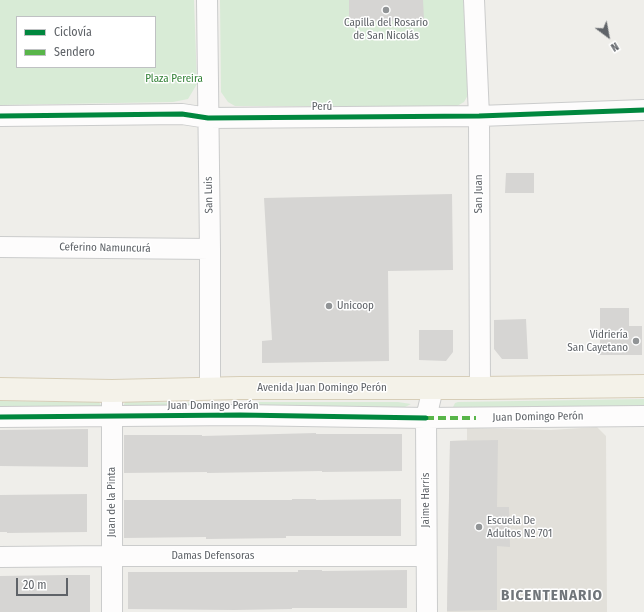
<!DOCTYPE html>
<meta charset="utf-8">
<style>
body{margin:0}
#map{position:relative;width:644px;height:612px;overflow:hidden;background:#efeeea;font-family:"Fira Sans Condensed",sans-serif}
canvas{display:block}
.legend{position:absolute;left:16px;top:16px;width:140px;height:52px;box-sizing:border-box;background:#fff;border:1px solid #bfc1c3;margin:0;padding:5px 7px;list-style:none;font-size:12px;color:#5f6368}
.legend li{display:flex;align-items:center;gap:8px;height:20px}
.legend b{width:20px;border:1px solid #bfc1c3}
.north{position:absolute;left:588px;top:16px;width:40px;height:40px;-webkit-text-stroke:3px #fff;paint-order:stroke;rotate:148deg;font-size:11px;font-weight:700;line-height:16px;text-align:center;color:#5f6368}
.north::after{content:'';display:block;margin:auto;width:14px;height:18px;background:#5f6368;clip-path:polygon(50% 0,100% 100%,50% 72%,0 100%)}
.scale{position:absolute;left:16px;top:578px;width:52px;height:18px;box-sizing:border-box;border:2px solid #5f6368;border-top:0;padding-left:5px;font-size:12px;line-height:14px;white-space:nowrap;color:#5f6368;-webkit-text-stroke:3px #fff;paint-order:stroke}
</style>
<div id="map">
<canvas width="644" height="612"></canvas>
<ul class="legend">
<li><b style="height:5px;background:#00873e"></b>Ciclovía</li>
<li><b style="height:5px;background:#58b549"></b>Sendero</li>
</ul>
<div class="north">N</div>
<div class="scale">20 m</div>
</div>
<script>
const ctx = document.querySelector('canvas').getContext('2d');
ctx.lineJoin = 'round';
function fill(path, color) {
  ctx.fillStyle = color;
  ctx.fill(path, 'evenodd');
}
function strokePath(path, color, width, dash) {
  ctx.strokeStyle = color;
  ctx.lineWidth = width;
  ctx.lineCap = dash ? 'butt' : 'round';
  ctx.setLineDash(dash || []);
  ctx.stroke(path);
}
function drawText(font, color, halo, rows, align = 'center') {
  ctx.font = font + ' "Fira Sans Condensed",sans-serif';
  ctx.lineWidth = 3;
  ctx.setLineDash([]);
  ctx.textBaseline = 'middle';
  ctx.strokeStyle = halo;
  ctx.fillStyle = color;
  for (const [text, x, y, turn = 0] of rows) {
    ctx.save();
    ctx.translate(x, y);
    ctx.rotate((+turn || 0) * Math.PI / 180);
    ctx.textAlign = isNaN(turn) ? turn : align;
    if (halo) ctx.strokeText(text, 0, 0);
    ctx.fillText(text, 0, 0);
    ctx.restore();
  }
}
fill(new Path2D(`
 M597 427 606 436 607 612H447L450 441 467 440V428L551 430Z`), '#e2e0da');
fill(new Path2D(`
 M0 0H194L197 84 188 99 173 102 0 105ZM17 17H155V67H17Z
 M220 0H465L468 95 464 102 457 106H235L228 102 221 92Z
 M644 399V408L452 409 455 403 458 402Z
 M0 401 99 402 102 407 0 410Z
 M125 402 223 403V411L123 407Z
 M252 402H398L411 404 401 409 249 406Z`), '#d8ebd6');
fill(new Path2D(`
 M349 0H423L424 20 349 22Z
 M506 173H534V193H505Z
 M452 194 453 270 388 271 389 361 262 363V341L272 340 264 198Z
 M600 308H629V326H642V355H600Z
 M526 319 528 359H502L494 349V320Z
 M419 330H453V352L446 361 419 360Z
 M88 429V467L0 466V430Z
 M316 433V434H402V471L322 472V471L207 473V472L124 473V435H202V436Z
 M498 440 497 507H509L510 547 497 546V610L447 611 450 441Z
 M87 494V532L7 533V532H0V495Z
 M292 499H316V500L401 499V536H286V538L206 539V537L124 538V500H292Z
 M298 570H322V571L407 570V608H292V609L234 610 128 609V572H298Z
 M66 575H90V612H0V576Z`), '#d6d5d3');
const minor = new Path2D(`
 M207 0 210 249V389
 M474 0 479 116 480 388
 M0 116 182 114 208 118 479 116 644 110
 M0 247 210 249
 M112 391V612
 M0 417 240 415 426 418 644 416
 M0 557 112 556H426
 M427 612 426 418 433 388`);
const major = new Path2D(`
 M0 389 112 391 240 388H480L644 386`);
strokePath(minor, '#cbcccc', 22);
strokePath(major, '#d7ceb8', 24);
strokePath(minor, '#fdfcfc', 20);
strokePath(major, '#f4f2e9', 22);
strokePath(new Path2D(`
 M426 418H476`), '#58b549', 4, [8, 4]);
strokePath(new Path2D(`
 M0 116 182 114 208 118 479 116 644 110
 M0 417 240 415 426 418`), '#00873e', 5);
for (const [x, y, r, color] of [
 [386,10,4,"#919496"],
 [329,306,4,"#919496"],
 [636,341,4,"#919496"],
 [479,527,4,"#919496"]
]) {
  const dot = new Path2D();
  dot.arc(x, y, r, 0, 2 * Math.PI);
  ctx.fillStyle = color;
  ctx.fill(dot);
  strokePath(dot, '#fff', 1.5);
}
drawText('11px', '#5f6368', '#fff', [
 ["Capilla del Rosario",386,23,"center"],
 ["de San Nicolás",386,36,"center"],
 ["Unicoop",337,306],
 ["Vidriería",628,335,"right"],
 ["San Cayetano",628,348,"right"],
 ["Escuela De",487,521],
 ["Adultos Nº 701",487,534]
], 'left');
drawText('11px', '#348238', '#fff', [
 ["Plaza Pereira",174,79]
]);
drawText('11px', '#5f6368', '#fff', [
 ["Perú",322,107],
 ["San Juan",479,194,-90],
 ["San Luis",209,195,-91],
 ["Ceferino Namuncurá",105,248,1],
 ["Avenida Juan Domingo Perón",322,388],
 ["Juan Domingo Perón",213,406],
 ["Juan Domingo Perón",538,417,-1],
 ["Jaime Harris",426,500,-90],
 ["Juan de la Pinta",112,502,-90],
 ["Damas Defensoras",213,556]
]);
ctx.letterSpacing = '1px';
drawText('bold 15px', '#70757a', '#fff', [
 ["BICENTENARIO",552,596]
]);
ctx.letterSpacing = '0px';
</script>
